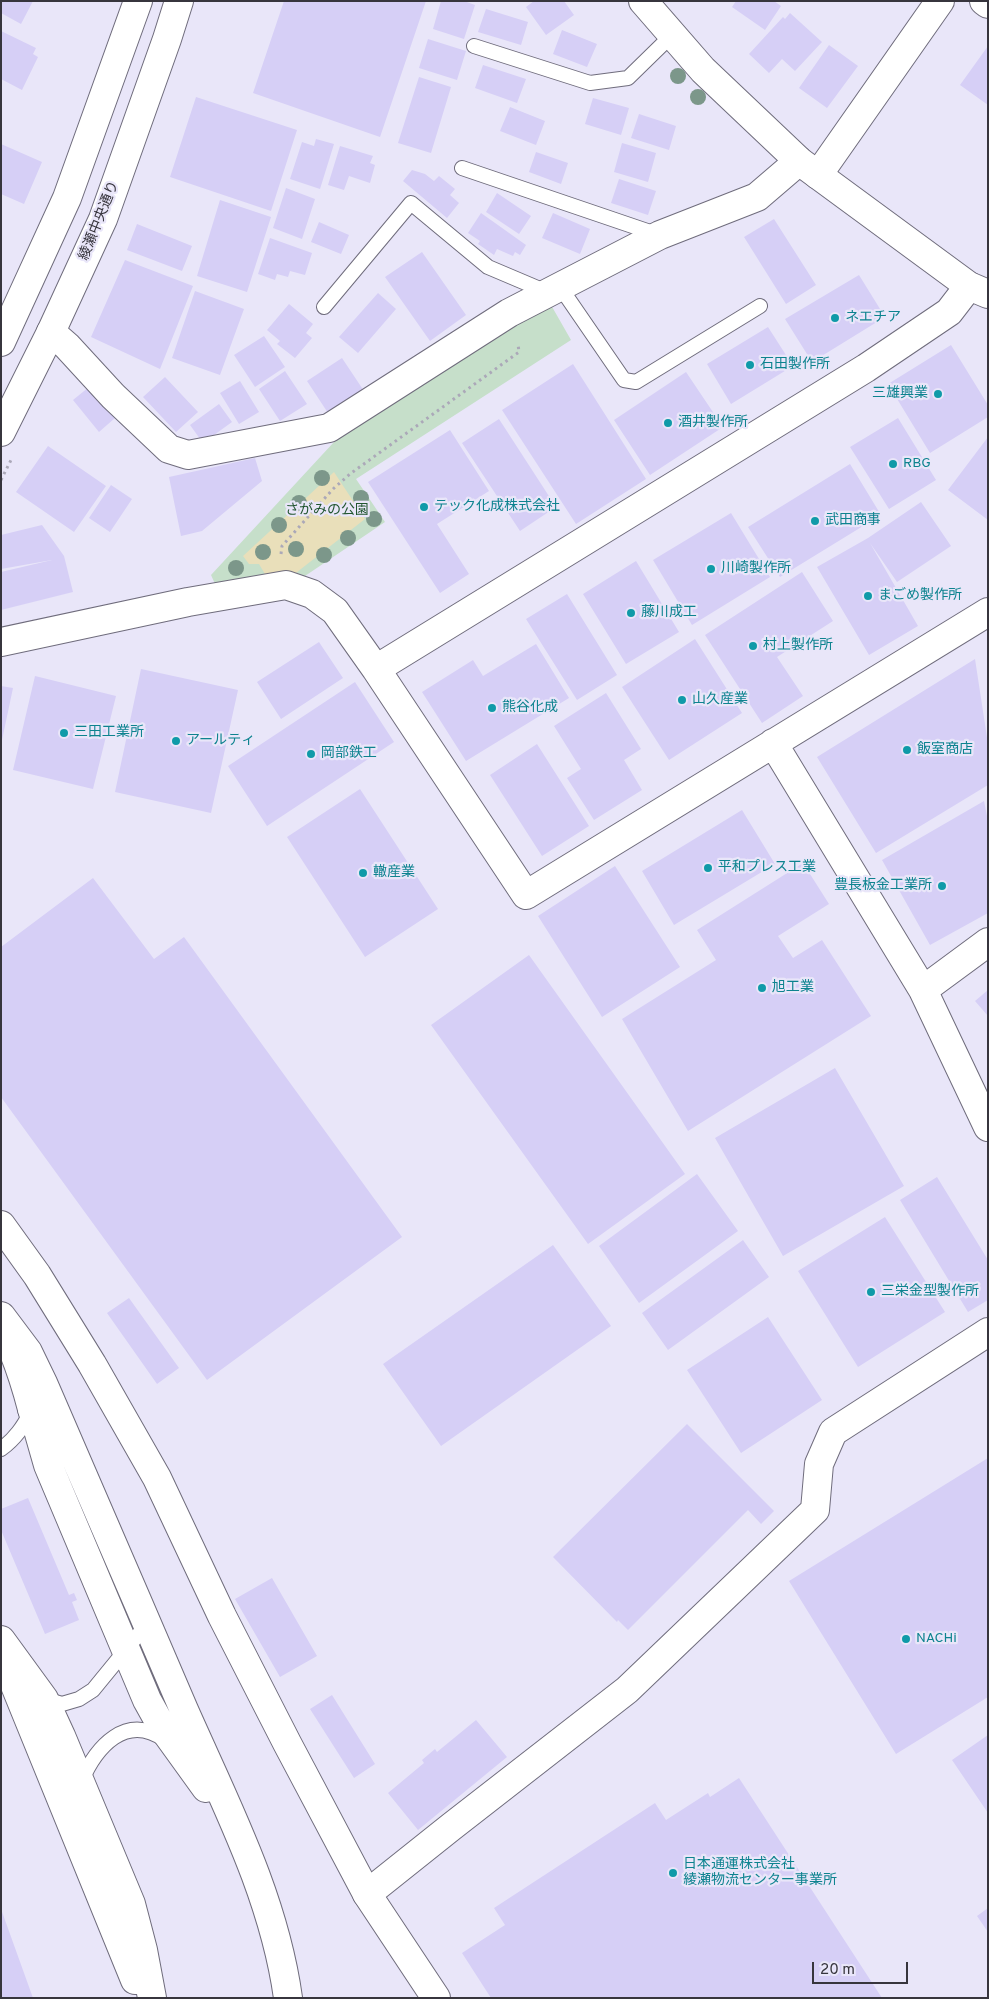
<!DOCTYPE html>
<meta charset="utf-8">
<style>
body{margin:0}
#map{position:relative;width:989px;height:1999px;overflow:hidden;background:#e9e6f9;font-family:Overpass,sans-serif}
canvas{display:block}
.frame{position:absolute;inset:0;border:2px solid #37353d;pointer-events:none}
.scale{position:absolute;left:812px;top:1962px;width:96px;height:22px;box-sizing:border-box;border:2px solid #37353d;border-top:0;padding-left:6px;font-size:15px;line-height:18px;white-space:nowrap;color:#37353d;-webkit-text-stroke:4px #e9e6f9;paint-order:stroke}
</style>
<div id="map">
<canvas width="989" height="1999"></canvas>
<div class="frame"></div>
<div class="scale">20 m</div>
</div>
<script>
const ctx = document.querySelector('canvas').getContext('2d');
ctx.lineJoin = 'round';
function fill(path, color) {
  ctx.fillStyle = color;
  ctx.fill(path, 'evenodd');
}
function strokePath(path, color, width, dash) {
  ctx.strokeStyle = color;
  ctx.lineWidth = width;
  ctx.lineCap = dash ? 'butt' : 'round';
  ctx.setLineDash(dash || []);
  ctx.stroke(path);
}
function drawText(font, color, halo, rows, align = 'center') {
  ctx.font = font + ' Overpass,"Noto Sans JP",sans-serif';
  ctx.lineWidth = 4.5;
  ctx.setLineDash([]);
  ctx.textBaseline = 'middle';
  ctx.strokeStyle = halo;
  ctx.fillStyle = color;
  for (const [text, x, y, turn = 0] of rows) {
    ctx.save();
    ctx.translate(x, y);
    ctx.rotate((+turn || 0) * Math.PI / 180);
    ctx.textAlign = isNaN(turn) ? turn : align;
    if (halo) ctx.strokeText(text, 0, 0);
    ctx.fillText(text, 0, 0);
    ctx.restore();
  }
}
fill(new Path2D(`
 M551 305 571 340 356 479 385 522 305 576 265 574 216 586 211 575 334 442 515 325Z`), '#c6dfca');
fill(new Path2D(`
 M334 472 365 519 292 576 265 574 259 564H249L243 556Z`), '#e9dfba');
fill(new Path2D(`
 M1 1H33L21 24 1 13Z
 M284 1H426L380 137 253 93Z
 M441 1H464L475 5 464 39 433 29Z
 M534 1H564L574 15 546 35 526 7Z
 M736 1H774L781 6 765 30 732 7Z
 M486 9 528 22 521 45 478 32Z
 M790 13 822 42 795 71 782 59 769 73 749 54 783 17 785 19Z
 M562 30 597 44 587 67 553 54Z
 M1 31 36 48 33 54 38 57 22 90 1 79Z
 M428 39 466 51 457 80 419 68Z
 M829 45 858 66 827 108 799 88Z
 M988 46V105L960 85Z
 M483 65 526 79 517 103 475 88Z
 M419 77 451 87 431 153 398 143Z
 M196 97 297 130 271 211 170 177Z
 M593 98 629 108 621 135 585 124Z
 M510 107 545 121 536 145 500 131Z
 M639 114 676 126 669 150 631 138Z
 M316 139 334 144 320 189 290 179 302 142 314 146Z
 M622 143 656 153 648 182 614 172Z
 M1 144 42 162 24 204 1 194Z
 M340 146 373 156 370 163 375 165 370 183 349 176 344 190 328 185Z
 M536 152 568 163 561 184 529 172Z
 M412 170 425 174 434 181 439 176 455 189 450 195 459 203 447 218 403 181Z
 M619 179 656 191 648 215 611 203Z
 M286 188 315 199 302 239 273 228Z
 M497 193 531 216 519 234 486 212Z
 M220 200 271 217 247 292 197 276Z
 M481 213 526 245 520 255 515 252 513 256 497 249 494 255 478 244 480 241 468 233Z
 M553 213 590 229 580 254 542 238Z
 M774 219 816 285 786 304 744 237Z
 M319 222 349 235 341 254 311 242Z
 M137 224 192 246 182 271 127 250Z
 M270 238 312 253 305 275 290 271 288 277 277 274 275 280 258 274Z
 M422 252 466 315 430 341 385 277Z
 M125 260 193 286 160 369 91 337Z
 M859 275 885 317 812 362 785 319Z
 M195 291 244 309 220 375 172 358Z
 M378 293 396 309 358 353 339 337Z
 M289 304 313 324 306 333 312 338 295 358 277 344 280 341 267 330Z
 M768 327 793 366 731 404 707 364Z
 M264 336 285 367 255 387 234 355Z
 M951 345 988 405V417L930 453 888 384Z
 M342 358 364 391 328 413 307 381Z
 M573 364 646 479 576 524 502 410Z
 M285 371 307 404 280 421 259 389Z
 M686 372 723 427 650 475 614 420Z
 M165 377 198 412 176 432 143 397Z
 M240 381 259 412 239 424 220 393Z
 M89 387 115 418 99 432 73 400Z
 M219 404 232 422 203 443 190 425Z
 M898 418 936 480 889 509 850 447Z
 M499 419 556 507 520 531 462 443Z
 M450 430 489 491 437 524 469 574 440 593 368 482Z
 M988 437V520L948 490Z
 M48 446 106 486 74 532 16 492Z
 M255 458 262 481 202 531 181 536 169 477Z
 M850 464 881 515 780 577 748 527Z
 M111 485 132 499 110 532 89 518Z
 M921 502 951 546 897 582 870 543 918 626 869 655 817 567 868 538Z
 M731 513 770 577 692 625 653 560Z
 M42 525 64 556 73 592 1 610V572L52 560 1 569V535Z
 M636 561 679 632 626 664 583 594Z
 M802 572 833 621 777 657 803 696 762 723 705 635Z
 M567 594 617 675 577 700 526 619Z
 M695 639 742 713 669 760 622 687Z
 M319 642 343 678 281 719 257 682Z
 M536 644 569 698 466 761 422 692 473 660 483 676Z
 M975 659 988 744V785L876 853 817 757Z
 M141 669 238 690 211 813 115 792Z
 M35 676 116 696 93 789 13 770Z
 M355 682 394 742 267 826 228 766Z
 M1 686 13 688 2 740 1 739Z
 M606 693 641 749 624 760 642 790 594 820 567 778 581 769 554 726Z
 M537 744 589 826 542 856 490 775Z
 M360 789 438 909 365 957 287 837Z
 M984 801 988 821V913L930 945 882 860Z
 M742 810 775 864 674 925 642 871Z
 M803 863 829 904 778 936 793 958 822 940 871 1016 688 1131 622 1019 716 960 697 930Z
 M615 866 680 967 602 1017 538 916Z
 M93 878 154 959 184 937 402 1237 207 1380 1 1097V947Z
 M529 955 685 1174 588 1244 431 1025Z
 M988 990V1016L975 1001Z
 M835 1068 904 1186 783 1256 715 1138Z
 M697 1174 738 1231 639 1303 599 1246Z
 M937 1177 988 1260V1300L968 1312 900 1200Z
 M885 1217 945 1312 858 1367 798 1271Z
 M743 1240 769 1277 668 1350 642 1313Z
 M553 1245 611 1326 441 1446 383 1364Z
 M129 1298 179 1368 157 1384 107 1313Z
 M768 1317 822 1400 741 1453 687 1370Z
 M687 1424 774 1511 761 1524 748 1510 628 1630 618 1620 617 1622 553 1557Z
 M988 1458V1697L896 1754 789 1581Z
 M28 1498 69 1595 74 1593 77 1600 72 1602 79 1620 45 1634 1 1530V1509Z
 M272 1578 317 1656 280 1677 235 1599Z
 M332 1695 375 1764 354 1778 310 1709Z
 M476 1720 507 1757 418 1830 388 1793 424 1763 422 1760 435 1749 437 1752Z
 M988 1735V1813L952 1760Z
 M739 1778 882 1998H491L462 1953 505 1925 494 1908 655 1803 666 1820 708 1793 710 1797Z
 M988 1908V1932L977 1916Z
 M1 1909 33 1998H1Z`), '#d6cff6');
const lane = new Path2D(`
 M474 46 590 83 628 78 672 35
 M462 168 659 235
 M562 285 567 297 624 380 636 382 760 306
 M324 307 411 203 488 267 547 292
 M1 1449C15 1439 23 1427 31 1412
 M45 1699 62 1704 79 1699 93 1690 147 1624
 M81 1782C96 1747 126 1712 165 1740`);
const street = new Path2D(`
 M984 1 988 4
 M818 175 940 1
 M51 332 67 346 113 396 169 449 188 455 329 428 509 313 660 235 757 197 799 161
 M1 642 188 602 286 585 312 594 335 611 376 669 526 895 988 612
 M376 669 866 368 949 312 969 286
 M773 743 923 990 988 1127
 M923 990 988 942
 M367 1894 451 1827 627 1690 815 1510 819 1464 833 1432 988 1332`);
const secondary = new Path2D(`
 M643 1 703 70 799 161 969 286 988 294
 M1 1225 37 1275 92 1364 157 1478 222 1616 287 1743 367 1894 436 1998`);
const primary = new Path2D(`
 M1 342 67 198 138 1
 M1 432 51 332 103 219 167 39 179 1
 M5 1333C17 1357 25 1382 32 1409`);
const highway = new Path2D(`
 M1 1316 28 1352 43 1383C91 1492 137 1601 184 1710 225 1803 274 1896 288 1998
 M32 1409 48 1465 147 1700 162 1727 206 1788
 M1 1640 44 1699 61 1736 131 1904 143 1950 152 1998
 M7 1666 135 1980`);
strokePath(lane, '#6f6c7c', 16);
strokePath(street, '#6f6c7c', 30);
strokePath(secondary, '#6f6c7c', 30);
strokePath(primary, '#6f6c7c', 30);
strokePath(highway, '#6f6c7c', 30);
strokePath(new Path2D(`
 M1 480 11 460
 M281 554 282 546 333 489 350 474 519 352 518 344`), '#aba8b8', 3, [2.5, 4]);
strokePath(lane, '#fff', 14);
strokePath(street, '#fff', 28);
strokePath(secondary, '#fff', 28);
strokePath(primary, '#fff', 28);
strokePath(highway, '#fff', 28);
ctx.fillStyle = '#7c978a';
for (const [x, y] of [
 [678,76],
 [698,97],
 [322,478],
 [361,498],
 [299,503],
 [374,519],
 [279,525],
 [348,538],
 [296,549],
 [263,552],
 [324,555],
 [236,568]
]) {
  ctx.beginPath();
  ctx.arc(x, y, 8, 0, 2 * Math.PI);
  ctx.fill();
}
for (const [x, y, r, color] of [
 [835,318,5,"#0f9aa8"],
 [750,365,5,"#0f9aa8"],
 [938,394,5,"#0f9aa8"],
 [668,423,5,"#0f9aa8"],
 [893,464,5,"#0f9aa8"],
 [424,507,5,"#0f9aa8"],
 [815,521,5,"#0f9aa8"],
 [711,569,5,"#0f9aa8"],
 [868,596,5,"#0f9aa8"],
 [631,613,5,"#0f9aa8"],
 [753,646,5,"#0f9aa8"],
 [682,700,5,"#0f9aa8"],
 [492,708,5,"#0f9aa8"],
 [64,733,5,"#0f9aa8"],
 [176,741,5,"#0f9aa8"],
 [907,750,5,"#0f9aa8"],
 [311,754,5,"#0f9aa8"],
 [708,868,5,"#0f9aa8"],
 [363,873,5,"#0f9aa8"],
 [942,886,5,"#0f9aa8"],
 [762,988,5,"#0f9aa8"],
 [871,1292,5,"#0f9aa8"],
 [906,1639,5,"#0f9aa8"],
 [673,1873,5,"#0f9aa8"]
]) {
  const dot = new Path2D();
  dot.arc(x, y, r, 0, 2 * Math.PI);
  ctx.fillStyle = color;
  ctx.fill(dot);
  strokePath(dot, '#e9e6f9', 2);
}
drawText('14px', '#37353d', '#e9e6f9', [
 ["綾瀬中央通り",100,221,-68]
]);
drawText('14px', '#0d838f', '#e9e6f9', [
 ["ネエチア",845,318],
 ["石田製作所",760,365],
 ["三雄興業",928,394,"right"],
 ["酒井製作所",678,423],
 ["RBG",903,464],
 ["テック化成株式会社",434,507],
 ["武田商事",825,521],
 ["川崎製作所",721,569],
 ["まごめ製作所",878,596],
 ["藤川成工",641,613],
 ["村上製作所",763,646],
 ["山久産業",692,700],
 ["熊谷化成",502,708],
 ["三田工業所",74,733],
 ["アールティ",186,741],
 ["飯室商店",917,750],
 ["岡部鉄工",321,754],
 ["平和プレス工業",718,868],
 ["轍産業",373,873],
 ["豊長板金工業所",932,886,"right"],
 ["旭工業",772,988],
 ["三栄金型製作所",881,1292],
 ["NACHi",916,1639],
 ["日本通運株式会社",683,1865],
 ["綾瀬物流センター事業所",683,1881]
], 'left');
drawText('14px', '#225630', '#e9e6f9', [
 ["さがみの公園",327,511]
]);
</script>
